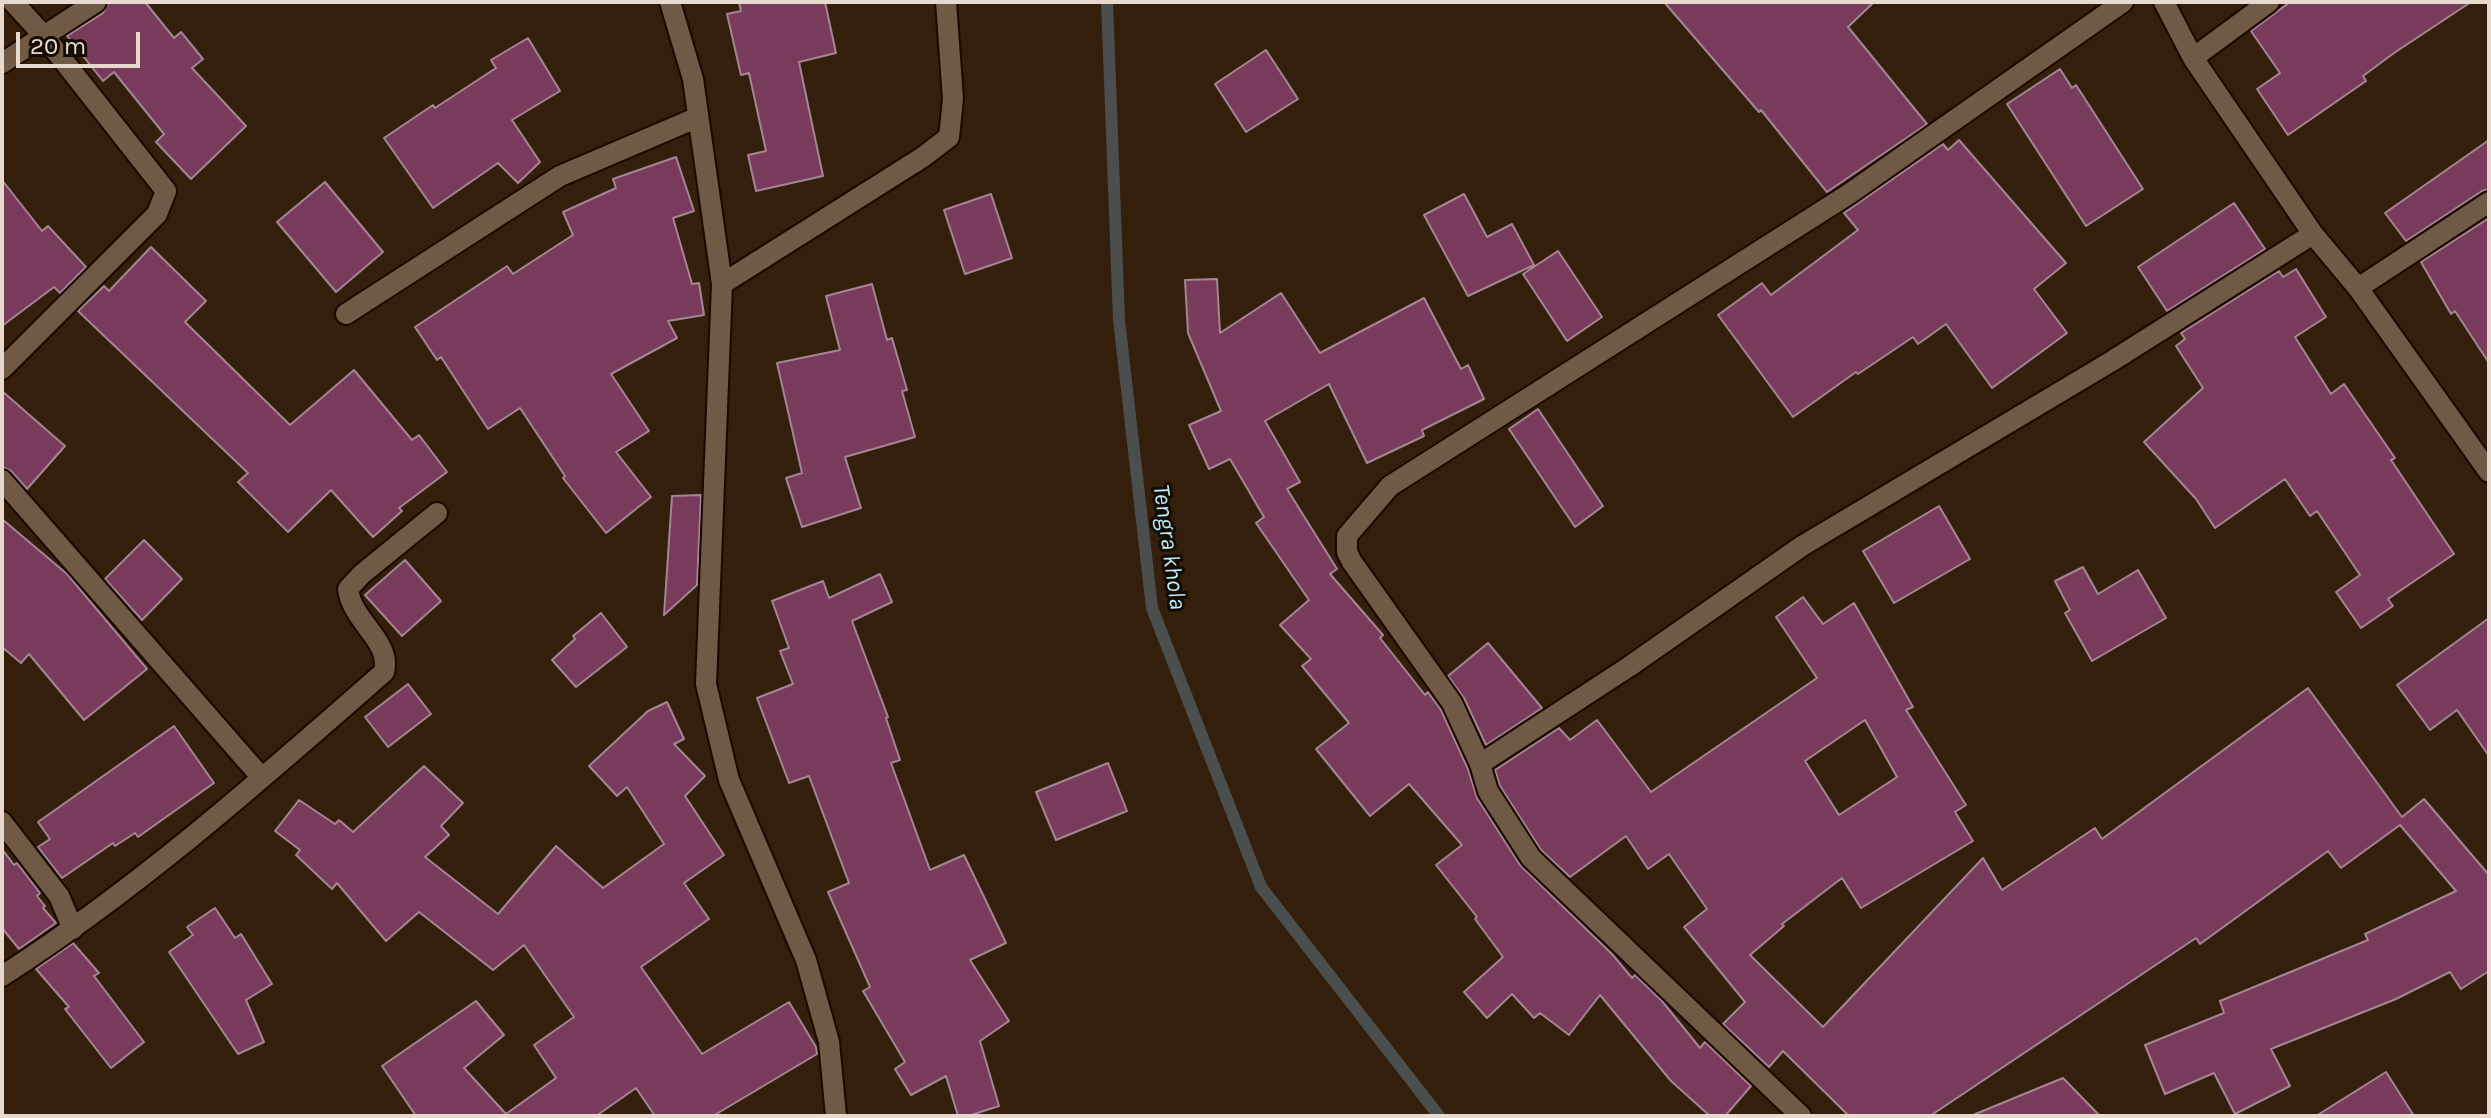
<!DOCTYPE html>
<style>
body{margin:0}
#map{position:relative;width:2491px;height:1118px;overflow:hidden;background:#331f0c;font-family:Karla,sans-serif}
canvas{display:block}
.frame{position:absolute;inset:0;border:4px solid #e7d9cd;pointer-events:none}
.scale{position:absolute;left:16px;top:32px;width:124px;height:36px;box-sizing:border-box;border:4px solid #e7d9cd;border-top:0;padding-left:10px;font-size:24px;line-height:28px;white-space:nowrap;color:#e7d9cd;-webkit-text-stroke:6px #140b04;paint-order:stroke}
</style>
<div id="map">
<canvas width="2491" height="1118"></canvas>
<div class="frame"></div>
<div class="scale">20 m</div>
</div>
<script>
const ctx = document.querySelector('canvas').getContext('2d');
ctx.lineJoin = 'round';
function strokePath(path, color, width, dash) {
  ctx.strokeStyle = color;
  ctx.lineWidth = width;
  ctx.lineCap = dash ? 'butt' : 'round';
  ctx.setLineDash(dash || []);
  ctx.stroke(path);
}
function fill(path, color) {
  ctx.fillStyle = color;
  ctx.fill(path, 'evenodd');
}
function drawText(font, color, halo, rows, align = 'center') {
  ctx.font = font + ' Karla,sans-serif';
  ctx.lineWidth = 6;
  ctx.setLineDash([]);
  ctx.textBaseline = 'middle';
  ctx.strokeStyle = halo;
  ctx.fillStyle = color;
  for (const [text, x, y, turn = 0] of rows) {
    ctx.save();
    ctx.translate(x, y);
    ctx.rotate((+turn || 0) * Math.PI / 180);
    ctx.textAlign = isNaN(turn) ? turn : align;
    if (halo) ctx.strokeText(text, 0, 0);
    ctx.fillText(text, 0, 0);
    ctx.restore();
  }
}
strokePath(new Path2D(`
 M1107 2 1119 320 1152 608 1261 887 1439 1116`), '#4a4e4d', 12);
const building = new Path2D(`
 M109 2H145L174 38 181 32 203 59 192 68 246 126 191 179 156 142 164 134 114 72 103 81 67 36 103 13Z
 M739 2H825L836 53 799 62 823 176 756 191 748 155 766 151 749 73 741 75 727 14 741 11Z
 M1664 2H1874L1848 27 1927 124 1827 192 1761 110 1759 112Z
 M2290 2H2471L2394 53 2363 76 2366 81 2288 135 2257 89 2280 73 2251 31Z
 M528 38 560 91 512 120 540 162 518 183 498 163 433 208 384 138 433 105 435 108 496 68 491 60Z
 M1266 50 1298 99 1246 132 1215 84Z
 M2060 69 2072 88 2076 85 2143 189 2086 226 2007 104Z
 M1959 140 2066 263 2034 289 2067 333 1992 388 1946 324 1918 344 1913 337 1858 374 1856 372 1793 417 1718 315 1762 283 1771 295 1858 230 1844 213 1943 144 1948 150Z
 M2489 140V189L2482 191 2406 241 2385 213Z
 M676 157 694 211 673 218 692 284 699 283 704 315 668 321 677 338 611 374 649 431 616 452 651 497 606 533 563 478 565 476 520 408 488 429 441 357 437 360 415 327 507 266 513 274 573 235 563 212 616 188 613 179Z
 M2 180 42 231 48 226 86 267 60 293 54 287 2 326Z
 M325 182 383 252 336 292 277 222Z
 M991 194 1012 258 965 274 944 210Z
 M1464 194 1487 237 1512 224 1534 265 1468 296 1424 215Z
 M2234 203 2265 249 2167 311 2138 267Z
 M2489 218V363L2455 311 2451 314 2421 262Z
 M151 247 206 301 185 322 290 425 354 370 412 440 419 435 447 472 399 508 402 511 373 537 331 490 288 532 238 482 248 473 78 311 104 286 109 291Z
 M1558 251 1602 317 1567 341 1523 274Z
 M2296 269 2326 317 2295 337 2331 394 2344 384 2395 458 2391 460 2454 554 2388 599 2393 606 2361 628 2336 592 2360 575 2317 511 2310 516 2285 479 2215 528 2196 499 2144 442 2203 388 2176 346 2185 339 2181 333 2279 271 2283 277Z
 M1217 279 1220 333 1281 293 1320 353 1424 298 1461 369 1468 365 1484 399 1422 430 1424 436 1367 463 1329 384 1265 421 1300 482 1287 489 1337 569 1330 574 1383 635 1380 638 1425 695 1428 692 1441 710 1468 769 1477 798 1520 865 1612 954 1632 978 1635 975 1662 1001 1700 1048 1705 1042 1751 1086 1725 1116H1710L1671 1081 1600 995 1569 1035 1540 1013 1534 1018 1512 994 1487 1018 1464 992 1503 957 1475 919 1477 917 1436 865 1462 845 1409 784 1370 816 1316 749 1349 723 1302 666 1311 659 1280 625 1309 600 1256 523 1264 517 1230 459 1209 469 1189 425 1221 411 1188 333 1185 280Z
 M872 284 887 340 892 338 907 390 902 391 915 437 845 457 861 508 802 527 786 478 802 473 777 363 840 350 826 296Z
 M2 391 65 446 27 489 11 471 2 467Z
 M1538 409 1603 506 1575 527 1509 429Z
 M701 495 697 585 664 615 672 496Z
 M1939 506 1970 559 1894 603 1863 551Z
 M2 519 67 574 147 669 84 720 29 654 21 663 2 647Z
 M144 540 182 579 142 620 105 579Z
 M405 560 441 601 402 636 365 595Z
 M2083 567 2098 594 2138 570 2166 618 2092 661 2065 613 2070 610 2055 581Z
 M880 574 892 602 852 621 888 717 886 718 900 760 891 763 930 870 964 855 1006 943 970 960 1009 1021 980 1041 999 1106 968 1116H958L946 1076 911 1095 895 1069 905 1062 863 991 870 987 828 892 849 883 809 776 789 783 757 698 793 684 780 651 789 648 772 601 823 581 829 598Z
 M1803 597 1823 624 1854 603 1913 707 1906 710 1966 805 1955 812 1973 841 1861 908 1842 878 1782 924 1784 926 1750 955 1823 1027 1983 858 2002 890 2095 828 2102 839 2308 688 2402 817 2424 799 2489 875V971L2461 989 2450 972 2396 999 2271 1049 2290 1086 2235 1114 2214 1073 2165 1094 2145 1045 2224 1013 2220 1001 2368 940 2365 934 2456 891 2400 825 2341 868 2328 851 2200 944 2196 938 1930 1116H1849L1783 1051 1769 1067 1723 1024 1745 1002 1684 927 1707 909 1669 854 1648 869 1626 836 1570 877 1541 850 1500 786 1495 770 1559 728 1570 740 1597 720 1651 792 1817 678 1776 617ZM1865 720 1897 777 1839 815 1805 761Z
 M601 613 627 647 576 687 552 660 575 639 573 636Z
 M2489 618V756L2457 710 2430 730 2397 685Z
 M1488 643 1542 708 1486 745 1464 698 1448 676Z
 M408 684 431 714 388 747 365 717Z
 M667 702 684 739 674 744 705 776 685 796 724 855 684 883 709 919 641 967 702 1054 789 1002 816 1047 817 1054 713 1116H655L636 1088 596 1116H416L382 1066 476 1001 504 1035 464 1068 506 1114 556 1078 534 1045 574 1017 524 945 493 970 419 912 386 941 337 883 332 889 296 855 300 850 275 831 299 800 335 824 339 820 353 832 424 766 463 803 441 826 449 835 425 857 498 914 556 846 603 888 664 844 627 787 617 796 589 766 648 711Z
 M174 726 214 783 138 837 135 833 115 846 113 843 62 878 38 847 50 839 38 822Z
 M1108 763 1127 811 1056 840 1036 792Z
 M2 849 14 865 17 863 40 893 37 896 45 906 43 908 56 923 19 949 2 928Z
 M215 908 235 938 241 934 272 984 246 1000 264 1042 238 1054 169 952 193 935 187 927Z
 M73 943 99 973 94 976 144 1042 111 1068 65 1009 69 1007 36 969Z
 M2386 1072 2414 1116H2316Z
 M2063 1078 2100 1116H1973V1115Z`);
fill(building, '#793b5c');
strokePath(building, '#a48594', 2);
const minor = new Path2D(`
 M670 2 693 79 722 284 706 684 729 780 806 960 829 1042 836 1116
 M2164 2 2193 58 2313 234 2358 288 2489 472
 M2193 58 2269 2
 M2 63 96 2
 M722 284 923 157 949 137 953 99 946 2
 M2358 288 2489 202
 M346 314 560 176 696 118
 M2 369 157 214 166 191 44 36 13 2
 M2 480 262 778
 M1480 764 1630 666 1802 546 2112 361 2313 234
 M2 822 59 896 73 929
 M2 976C139 888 262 779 384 672 392 641 352 622 348 589L362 574 437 513
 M1801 1116 1531 858 1488 791 1480 764 1452 703 1352 562 1347 552V536L1390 486 1849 194 2123 2`);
strokePath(minor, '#1a0800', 24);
strokePath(minor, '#705945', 20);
drawText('italic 24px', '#bdebf7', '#140b04', [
 ["Tengra khola",1169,547,82]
]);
</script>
